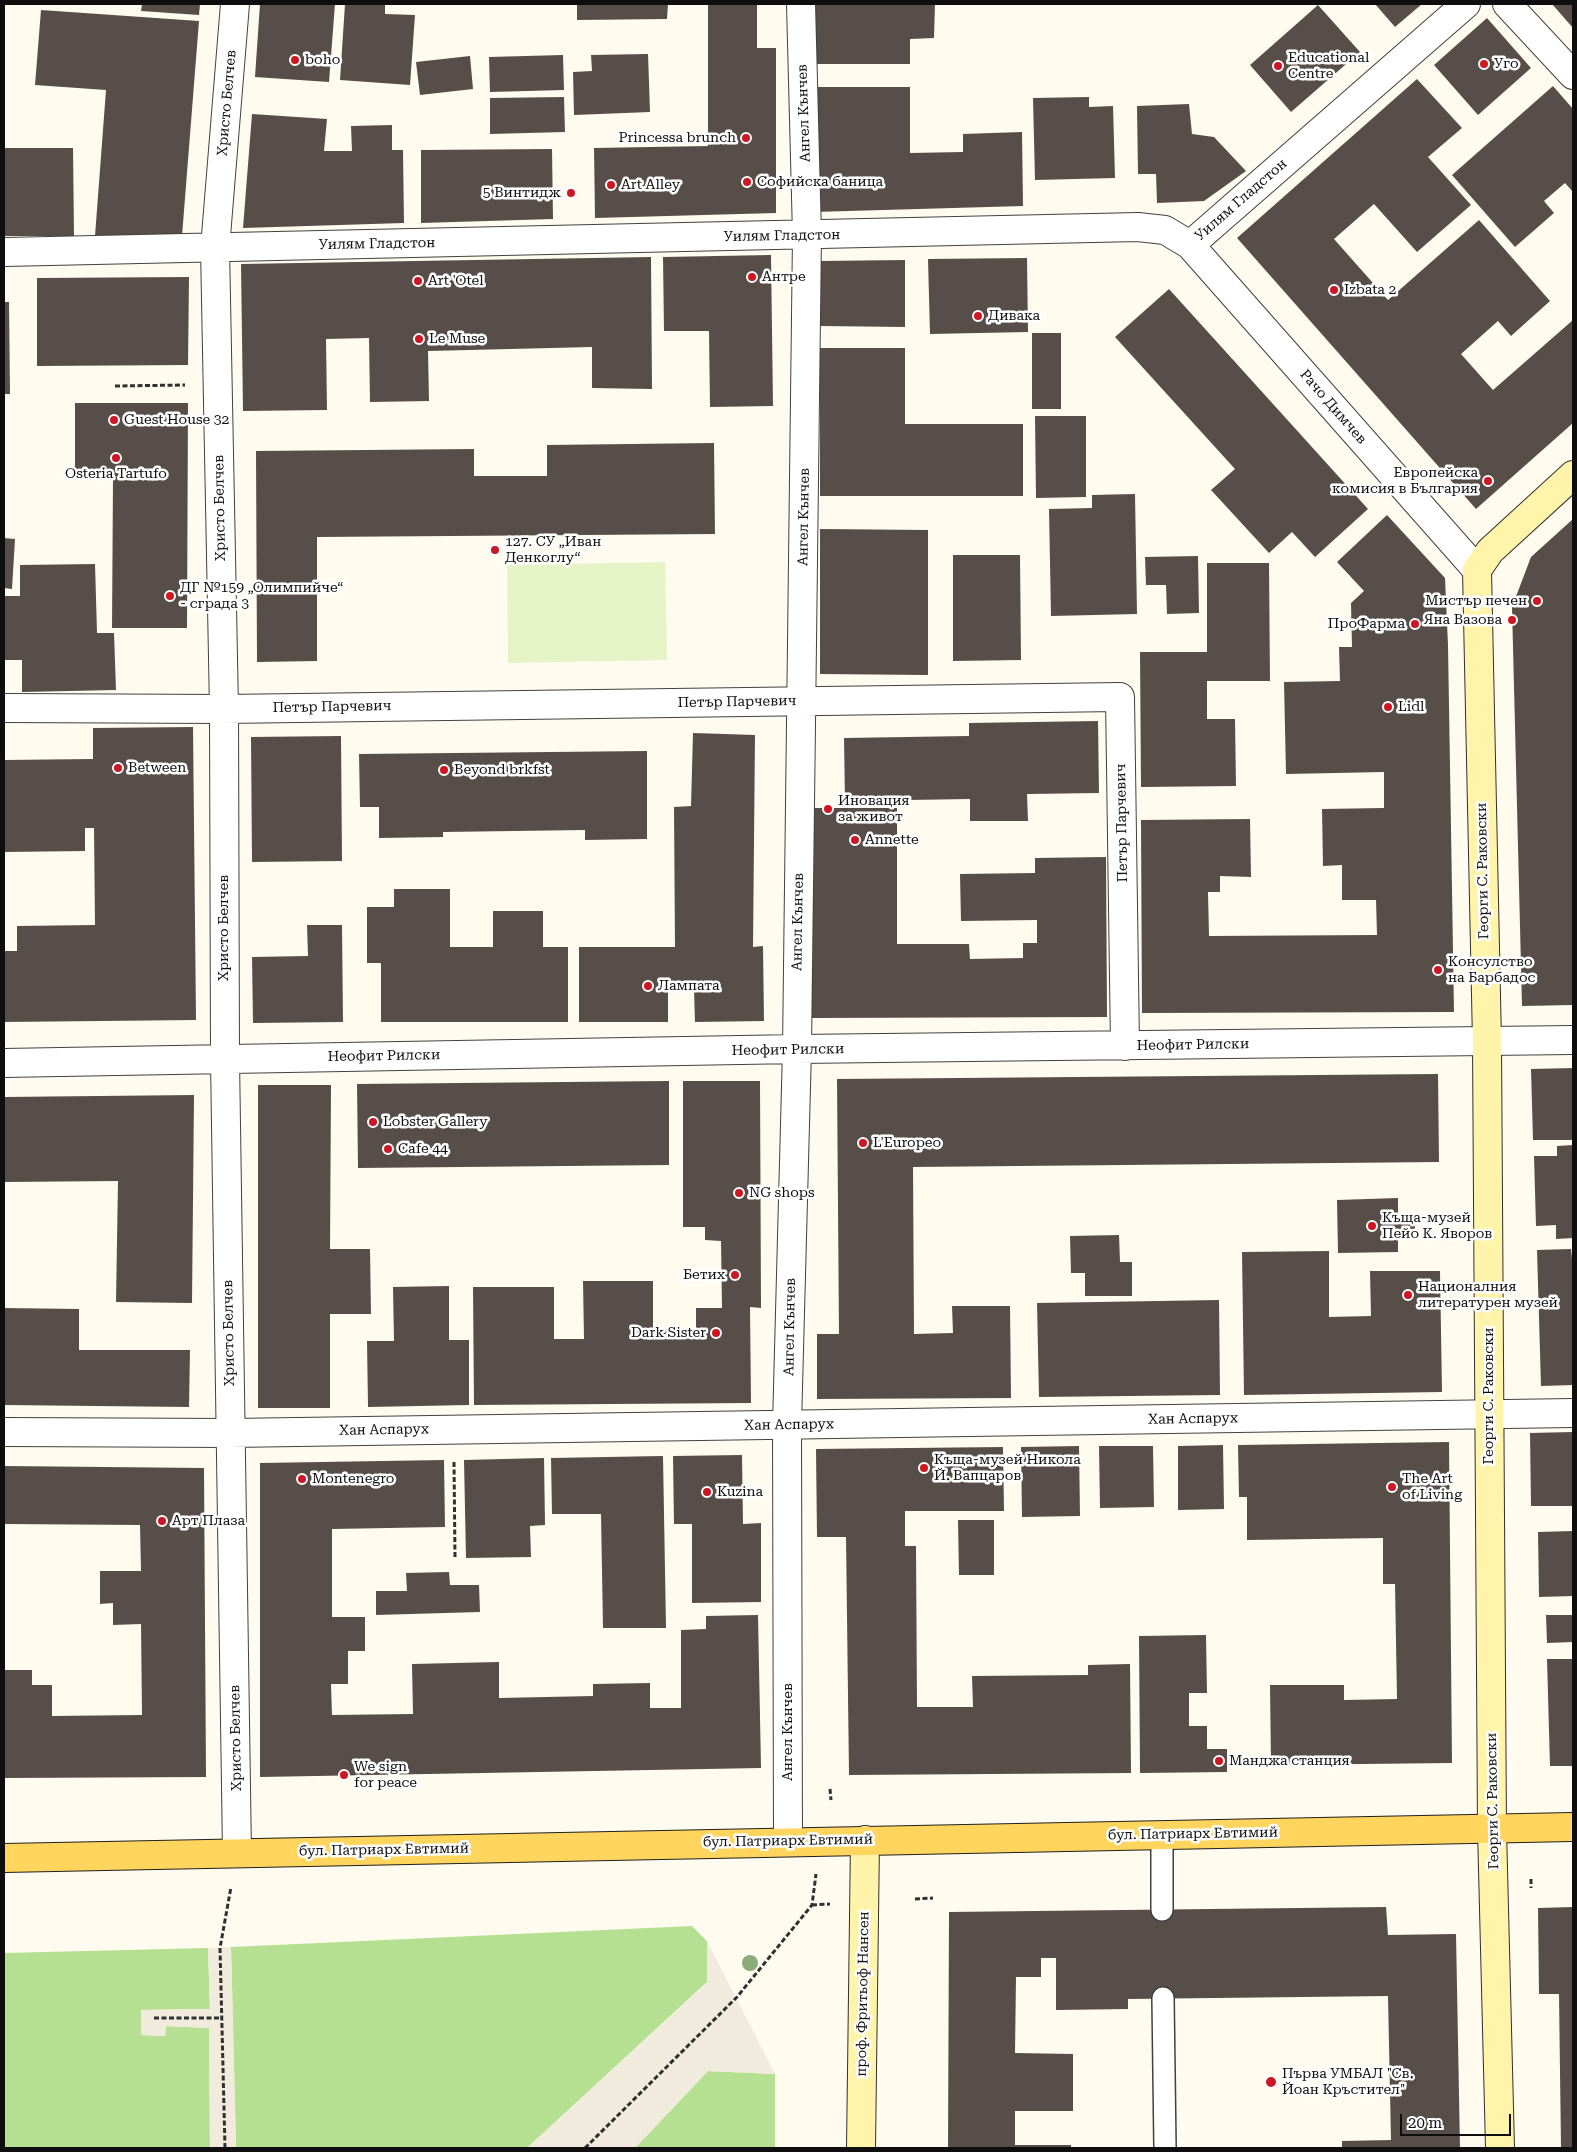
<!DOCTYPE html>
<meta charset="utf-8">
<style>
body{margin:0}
#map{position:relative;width:1577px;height:2152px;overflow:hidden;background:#fffbee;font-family:"Roboto Serif",serif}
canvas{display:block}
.frame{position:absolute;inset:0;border:5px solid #0e0e0e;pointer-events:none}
.scale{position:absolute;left:1400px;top:2114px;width:111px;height:22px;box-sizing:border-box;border:2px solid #0e0e0e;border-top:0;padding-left:6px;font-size:15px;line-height:18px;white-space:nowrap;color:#0e0e0e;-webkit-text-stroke:4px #fff;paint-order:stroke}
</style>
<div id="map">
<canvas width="1577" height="2152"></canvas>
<div class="frame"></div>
<div class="scale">20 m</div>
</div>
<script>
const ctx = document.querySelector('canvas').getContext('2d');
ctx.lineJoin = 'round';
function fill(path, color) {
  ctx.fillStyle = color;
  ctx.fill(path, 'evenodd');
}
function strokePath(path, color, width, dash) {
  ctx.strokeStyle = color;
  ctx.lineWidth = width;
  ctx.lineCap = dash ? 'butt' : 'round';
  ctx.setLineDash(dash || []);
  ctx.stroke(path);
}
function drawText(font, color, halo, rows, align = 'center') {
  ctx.font = font + ' "Roboto Serif",serif';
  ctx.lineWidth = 5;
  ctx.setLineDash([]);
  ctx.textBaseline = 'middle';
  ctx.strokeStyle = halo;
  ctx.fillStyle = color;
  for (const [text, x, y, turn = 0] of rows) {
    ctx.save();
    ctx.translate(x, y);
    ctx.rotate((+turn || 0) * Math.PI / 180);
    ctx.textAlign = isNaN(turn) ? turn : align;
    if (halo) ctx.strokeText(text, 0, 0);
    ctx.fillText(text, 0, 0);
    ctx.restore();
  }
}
fill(new Path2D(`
 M692 1926 707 1941V1982L527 2148H236L231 1947Z
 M208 1948 210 2009 142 2010 141 2035 165 2036 166 2026 209 2028 210 2148H4V1953Z
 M708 2071 775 2074V2148H635Z`), '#b6e091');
fill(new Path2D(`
 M665 562 667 660 508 663 507 565Z`), '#e5f4c6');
fill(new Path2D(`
 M707 1941 775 2074 708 2071 635 2148H527L707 1983Z
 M231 1947 236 2148H210L209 2028 166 2026 165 2036 141 2035V2010L210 2009 208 1948Z`), '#f0ebdc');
fill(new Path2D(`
 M142 4H200L199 15 141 11Z
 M260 4H335L329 82 255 77Z
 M345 4H385V14L415 15 410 85 340 80Z
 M577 4H668L667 19 577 20Z
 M708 4H757V48H776V213L595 218 594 148 708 146Z
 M814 4H935L934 38 910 39V64H814Z
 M1375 4H1422L1395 27Z
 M1552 4H1573V28Z
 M1318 5 1360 52 1291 112 1250 65Z
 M41 10 199 21 182 236H95L106 90 35 85Z
 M1487 18 1531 68 1478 115 1434 65Z
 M648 54 650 112 574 115 573 72 592 71 591 55Z
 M563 55 564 90 490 92 489 57Z
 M470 56 473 89 420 95 416 62Z
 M1417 79 1462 128 1428 157 1471 205 1417 252 1374 204 1334 239 1388 300 1479 220 1550 301 1511 336 1498 321 1461 354 1493 390 1573 320V423L1476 509 1237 238Z
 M1553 86 1573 109V192L1565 183 1544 201 1554 213 1515 247 1452 175Z
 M814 87H910V153L963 152V134L1022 132 1023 206 813 212Z
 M564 97 565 132 490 134V98Z
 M1089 97V107L1113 106 1115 178 1035 180 1033 98Z
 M1189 104 1192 134 1214 137 1246 171 1204 201 1157 203 1156 174H1138L1137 106Z
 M252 114 327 119 324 151H352L351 126 392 125V150H403L404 223 243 228Z
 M4 148H73L74 236H4Z
 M552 149 553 219 421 223V150Z
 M771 255 773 406 710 407 709 331H664L663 257Z
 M651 257 652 389 592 388V347L428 351 429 401 370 402 369 338 326 339 327 410 243 411 241 264Z
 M1027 258 1028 332 930 334 928 259Z
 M905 260V327L820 326V261Z
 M189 277 188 365 37 366V278Z
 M1169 289 1368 509 1315 557 1292 532 1269 553 1211 490 1235 469 1115 337Z
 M4 302H9L10 394H4Z
 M1032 333H1061V409H1032Z
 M820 348H905V424H1023V496H820Z
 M75 403H188L187 628H112L113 478 75 477Z
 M1035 416H1086V497L1036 498Z
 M714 443 715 534 317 537V661L257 662 256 451 474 449V476H547V445Z
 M1135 494 1137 614 1051 616 1049 509 1092 508V495Z
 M1387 515 1445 578 1448 645 1454 1012 1142 1013 1141 820 1250 819 1251 877 1220 876V892H1208L1209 936 1377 935 1376 900H1342V865L1323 866 1322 809 1384 808V772L1286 774 1284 682 1340 681 1339 647H1352L1351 603 1364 591 1337 562Z
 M1573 519V1005L1522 1006 1512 607 1531 557Z
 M820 529 928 530V675L820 674Z
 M4 538 15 539 12 589 4 588Z
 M953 555H1020L1021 660 953 661Z
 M1198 556 1199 613 1167 614 1166 585H1146L1145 557Z
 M1207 563H1269L1270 681H1207V719H1235L1236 786 1141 787 1140 652H1207Z
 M95 564 97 633H114L116 690 22 692V660H4V596H20V565Z
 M1098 721 1099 793 1027 794 1028 821H970V799L845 801 844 738 969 736V723Z
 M193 727 196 1020 4 1022V951H17V926L95 925 94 828H85V851L4 852V760L93 759V728Z
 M693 733 755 735 753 947 763 946 764 1021 695 1022 694 990H668V1022H579V947H675L674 807 691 806Z
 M341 736 342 861 252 862 251 737Z
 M647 751V839L585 840V830L443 832V837L379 838V807H360L359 754Z
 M812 808H897V944H969L970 959 1023 958V943H1037V920L961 921 960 874 1035 873V858L1106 857 1107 1017 812 1018Z
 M394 889H450V947H493V911H543V947H568V1022H381V963H367V907H394Z
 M307 925H342L343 1022 253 1023 252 957 308 956Z
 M1573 1068V1140H1533L1531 1069Z
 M1438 1074 1439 1162 913 1167 914 1334 953 1333 952 1306H1010L1011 1398 817 1399V1334H839L837 1079Z
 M669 1081V1165L358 1168 357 1084Z
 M683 1081H760L761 1308 750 1307 751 1403 474 1405 473 1287H554V1339H584L583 1281H653V1329L696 1328V1308H722L721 1241 705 1240V1227H683Z
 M258 1085H331L330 1249H370L371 1314H330V1408H258Z
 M194 1095 192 1303 116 1302 118 1181 4 1182V1097Z
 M1573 1145V1238L1556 1239V1225L1536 1226 1534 1156H1557V1146Z
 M1398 1198V1216L1415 1215V1235H1398V1252L1338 1253 1337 1200Z
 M1119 1235 1120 1262H1132V1296H1085V1273H1071L1070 1236Z
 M1571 1249 1573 1268V1385L1541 1386 1537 1250Z
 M1329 1251V1317L1371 1316 1370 1271H1440L1442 1392 1244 1395 1242 1252Z
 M449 1286V1340H469V1405L368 1407 367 1341H394L393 1287Z
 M1219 1300 1220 1395 1039 1397 1037 1303Z
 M4 1308 79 1309V1350H190L189 1407 4 1405Z
 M1573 1432V1506H1531L1530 1433Z
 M1449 1442 1452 1763 1271 1765 1270 1685H1344V1700L1397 1699 1395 1584H1383V1538L1247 1540V1497H1239L1238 1445Z
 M1223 1445 1224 1509 1178 1510V1446Z
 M1079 1446 1080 1516 1022 1517 1021 1447Z
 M1099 1446H1153L1154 1507 1100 1508Z
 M1003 1447 1004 1511H905V1546H916L917 1707H973L972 1676 1088 1675V1665L1130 1664 1131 1773 849 1775 846 1537H817L816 1449Z
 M742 1455 743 1524 761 1523V1602L692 1603V1524H674L673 1456Z
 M663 1456 666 1628H603L601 1514H552L551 1458Z
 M544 1458 545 1525 530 1526 531 1557 466 1558 464 1460Z
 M444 1460 445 1527 332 1529V1617H365V1651H348V1684H331L332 1715 413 1714 412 1664 499 1662V1698L593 1696V1684L650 1683V1708H681V1630L706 1629V1616L758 1615 761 1768 260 1777V1463Z
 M4 1466 204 1468 206 1777 4 1778V1670H32V1685H52V1716L142 1715 141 1624 113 1625V1603L100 1604V1571H141L140 1525 4 1524Z
 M958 1520H994V1575H959Z
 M1573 1531V1596L1539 1597 1538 1532Z
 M449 1572 450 1585H479L480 1612 376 1615V1591H407L406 1573Z
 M1546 1615H1573V1642L1547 1643Z
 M1206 1635 1207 1693H1189V1726H1207V1749H1227V1772L1140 1773 1139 1636Z
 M1547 1659H1573V1766H1550Z
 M1386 1907 1388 1935 1456 1934 1460 2148H1342V2141L1391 2140 1388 1996 1128 1999V2009L1056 2010V1958H1041V1977H1016L1015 2053 1073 2054V2111H1015V2145H1071V2148H948L949 1912Z
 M1573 1907V2148H1561L1559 1994H1539L1538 1908Z`), '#584e49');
const lane = new Path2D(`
 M1162 1835V1910
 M1163 1998 1165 2148`);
const street = new Path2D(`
 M235 4 215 248 224 709 225 1059 237 1853
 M1507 4 1573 75
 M1190 245 1466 4
 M4 252 1138 227 1165 230 1190 245 1477 570
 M4 708 224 709 1120 697 1125 1046
 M4 1063 797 1049 1573 1040
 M4 1432 230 1433 1573 1413
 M788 1841 787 1425 797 1049 807 235 801 4`);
const secondary = new Path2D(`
 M861 2148 865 1840
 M1500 2148 1492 1829 1487 1042 1477 570 1490 551 1573 475`);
const primary = new Path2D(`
 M4 1858 1573 1827`);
strokePath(lane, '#414141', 24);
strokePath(street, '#414141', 30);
strokePath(secondary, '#303030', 30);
strokePath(primary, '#1f1f1f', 30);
strokePath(new Path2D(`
 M115 386 185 385
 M454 1462 455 1557
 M830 1789 831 1800
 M1531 1879V1888
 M915 1899 933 1898
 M812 1905 830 1904
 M154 2018H221
 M225 2148 220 1948 231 1887
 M585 2148 737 1997 812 1905 816 1874`), '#303030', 3, [5, 2.5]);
strokePath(lane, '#fff', 21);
strokePath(street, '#fff', 28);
strokePath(secondary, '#fff4a9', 28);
strokePath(primary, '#ffd55e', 28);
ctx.fillStyle = '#8aac78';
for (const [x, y] of [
 [750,1963]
]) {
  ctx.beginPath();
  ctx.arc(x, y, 8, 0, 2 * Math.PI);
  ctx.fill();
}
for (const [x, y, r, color] of [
 [295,60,5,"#cc1724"],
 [1484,64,5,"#cc1724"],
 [1278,66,5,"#cc1724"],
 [746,138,5,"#cc1724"],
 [747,182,5,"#cc1724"],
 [611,185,5,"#cc1724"],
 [571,193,5,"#cc1724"],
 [752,277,5,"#cc1724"],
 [418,281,5,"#cc1724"],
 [1334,290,5,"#cc1724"],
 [978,316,5,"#cc1724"],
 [419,339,5,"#cc1724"],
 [114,420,5,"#cc1724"],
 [116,458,5,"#cc1724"],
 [1488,481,5,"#cc1724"],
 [495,550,5,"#cc1724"],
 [170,596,5,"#cc1724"],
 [1537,601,5,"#cc1724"],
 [1512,620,5,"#cc1724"],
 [1415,624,5,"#cc1724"],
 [1388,707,5,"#cc1724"],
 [118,768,5,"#cc1724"],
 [444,770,5,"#cc1724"],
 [828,809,5,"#cc1724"],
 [855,840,5,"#cc1724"],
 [1438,970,5,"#cc1724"],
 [648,986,5,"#cc1724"],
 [373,1122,5,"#cc1724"],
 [863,1143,5,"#cc1724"],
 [388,1149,5,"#cc1724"],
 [739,1193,5,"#cc1724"],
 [1372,1226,5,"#cc1724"],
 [735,1275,5,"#cc1724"],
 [1408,1295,5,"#cc1724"],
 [716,1333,5,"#cc1724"],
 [924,1468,5,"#cc1724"],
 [302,1479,5,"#cc1724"],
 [1392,1487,5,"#cc1724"],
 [707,1492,5,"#cc1724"],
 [162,1521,5,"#cc1724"],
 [1219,1761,5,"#cc1724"],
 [344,1775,5,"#cc1724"],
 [1271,2082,6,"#cc1724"]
]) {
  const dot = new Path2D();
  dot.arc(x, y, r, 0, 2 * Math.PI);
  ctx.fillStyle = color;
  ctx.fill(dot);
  strokePath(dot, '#fff', 2);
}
drawText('14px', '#0e0e0e', '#fff', [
 ["Educational",1288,58],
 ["Centre",1288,74],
 ["boho",305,60],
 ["Уго",1494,64],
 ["Princessa brunch",736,138,"right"],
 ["Софийска баница",757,182],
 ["Art Alley",621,185],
 ["5 Винтидж",561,193,"right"],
 ["Антре",762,277],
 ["Art 'Otel",428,281],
 ["Izbata 2",1344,290],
 ["Дивака",988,316],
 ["Le Muse",429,339],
 ["Guest House 32",124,420],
 ["Европейска",1478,473,"right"],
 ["комисия в България",1478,489,"right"],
 ["Osteria Tartufo",116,474,"center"],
 ["127. СУ „Иван",505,542],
 ["Денкоглу“",505,558],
 ["ДГ №159 „Олимпийче“",180,588],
 ["- сграда 3",180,604],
 ["Мистър печен",1527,601,"right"],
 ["Яна Вазова",1502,620,"right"],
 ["ПроФарма",1405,624,"right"],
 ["Lidl",1398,707],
 ["Between",128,768],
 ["Beyond brkfst",454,770],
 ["Иновация",838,801],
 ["за живот",838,817],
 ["Annette",865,840],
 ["Консулство",1448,962],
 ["на Барбадос",1448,978],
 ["Лампата",658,986],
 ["Lobster Gallery",383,1122],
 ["L'Europeo",873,1143],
 ["Cafe 44",398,1149],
 ["NG shops",749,1193],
 ["Къща-музей",1382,1218],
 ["Пейо К. Яворов",1382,1234],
 ["Бетих",725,1275,"right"],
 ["Националния",1418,1287],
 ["литературен музей",1418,1303],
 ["Dark Sister",706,1333,"right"],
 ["Къща-музей Никола",934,1460],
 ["Й. Вапцаров",934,1476],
 ["Montenegro",312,1479],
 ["The Art",1402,1479],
 ["of Living",1402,1495],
 ["Kuzina",717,1492],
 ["Арт Плаза",172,1521],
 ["Манджа станция",1229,1761],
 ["We sign",354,1767],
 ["for peace",354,1783],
 ["Първа УМБАЛ \"Св.",1282,2074],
 ["Йоан Кръстител\"",1282,2090]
], 'left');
drawText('14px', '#0e0e0e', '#fff', [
 ["Христо Белчев",227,103,-85],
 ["Ангел Кънчев",804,113,-92],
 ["Уилям Гладстон",1241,200,-41],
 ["Уилям Гладстон",782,236,-1],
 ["Уилям Гладстон",377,244,-1],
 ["Рачо Димчев",1333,407,49],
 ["Христо Белчев",220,508,-91],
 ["Ангел Кънчев",804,517,-89],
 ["Петър Парчевич",737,702,-1],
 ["Петър Парчевич",332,707,-1],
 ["Петър Парчевич",1122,823,-91],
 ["Георги С. Раковски",1483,871,-91],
 ["Ангел Кънчев",798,922,-89],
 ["Христо Белчев",224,928,-90],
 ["Неофит Рилски",1193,1045,-1],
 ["Неофит Рилски",788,1050,-1],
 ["Неофит Рилски",384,1056,-1],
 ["Ангел Кънчев",790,1327,-89],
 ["Христо Белчев",229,1333,-91],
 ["Георги С. Раковски",1489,1396,-90],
 ["Хан Аспарух",1193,1419,-1],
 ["Хан Аспарух",789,1425,-1],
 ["Хан Аспарух",384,1430,-1],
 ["Ангел Кънчев",788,1732,-90],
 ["Христо Белчев",236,1738,-91],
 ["Георги С. Раковски",1493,1801,-91],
 ["бул. Патриарх Евтимий",1193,1834,-1],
 ["бул. Патриарх Евтимий",788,1841,-1],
 ["бул. Патриарх Евтимий",384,1850,-1],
 ["проф. Фритьоф Нансен",863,1994,-89]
]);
</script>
